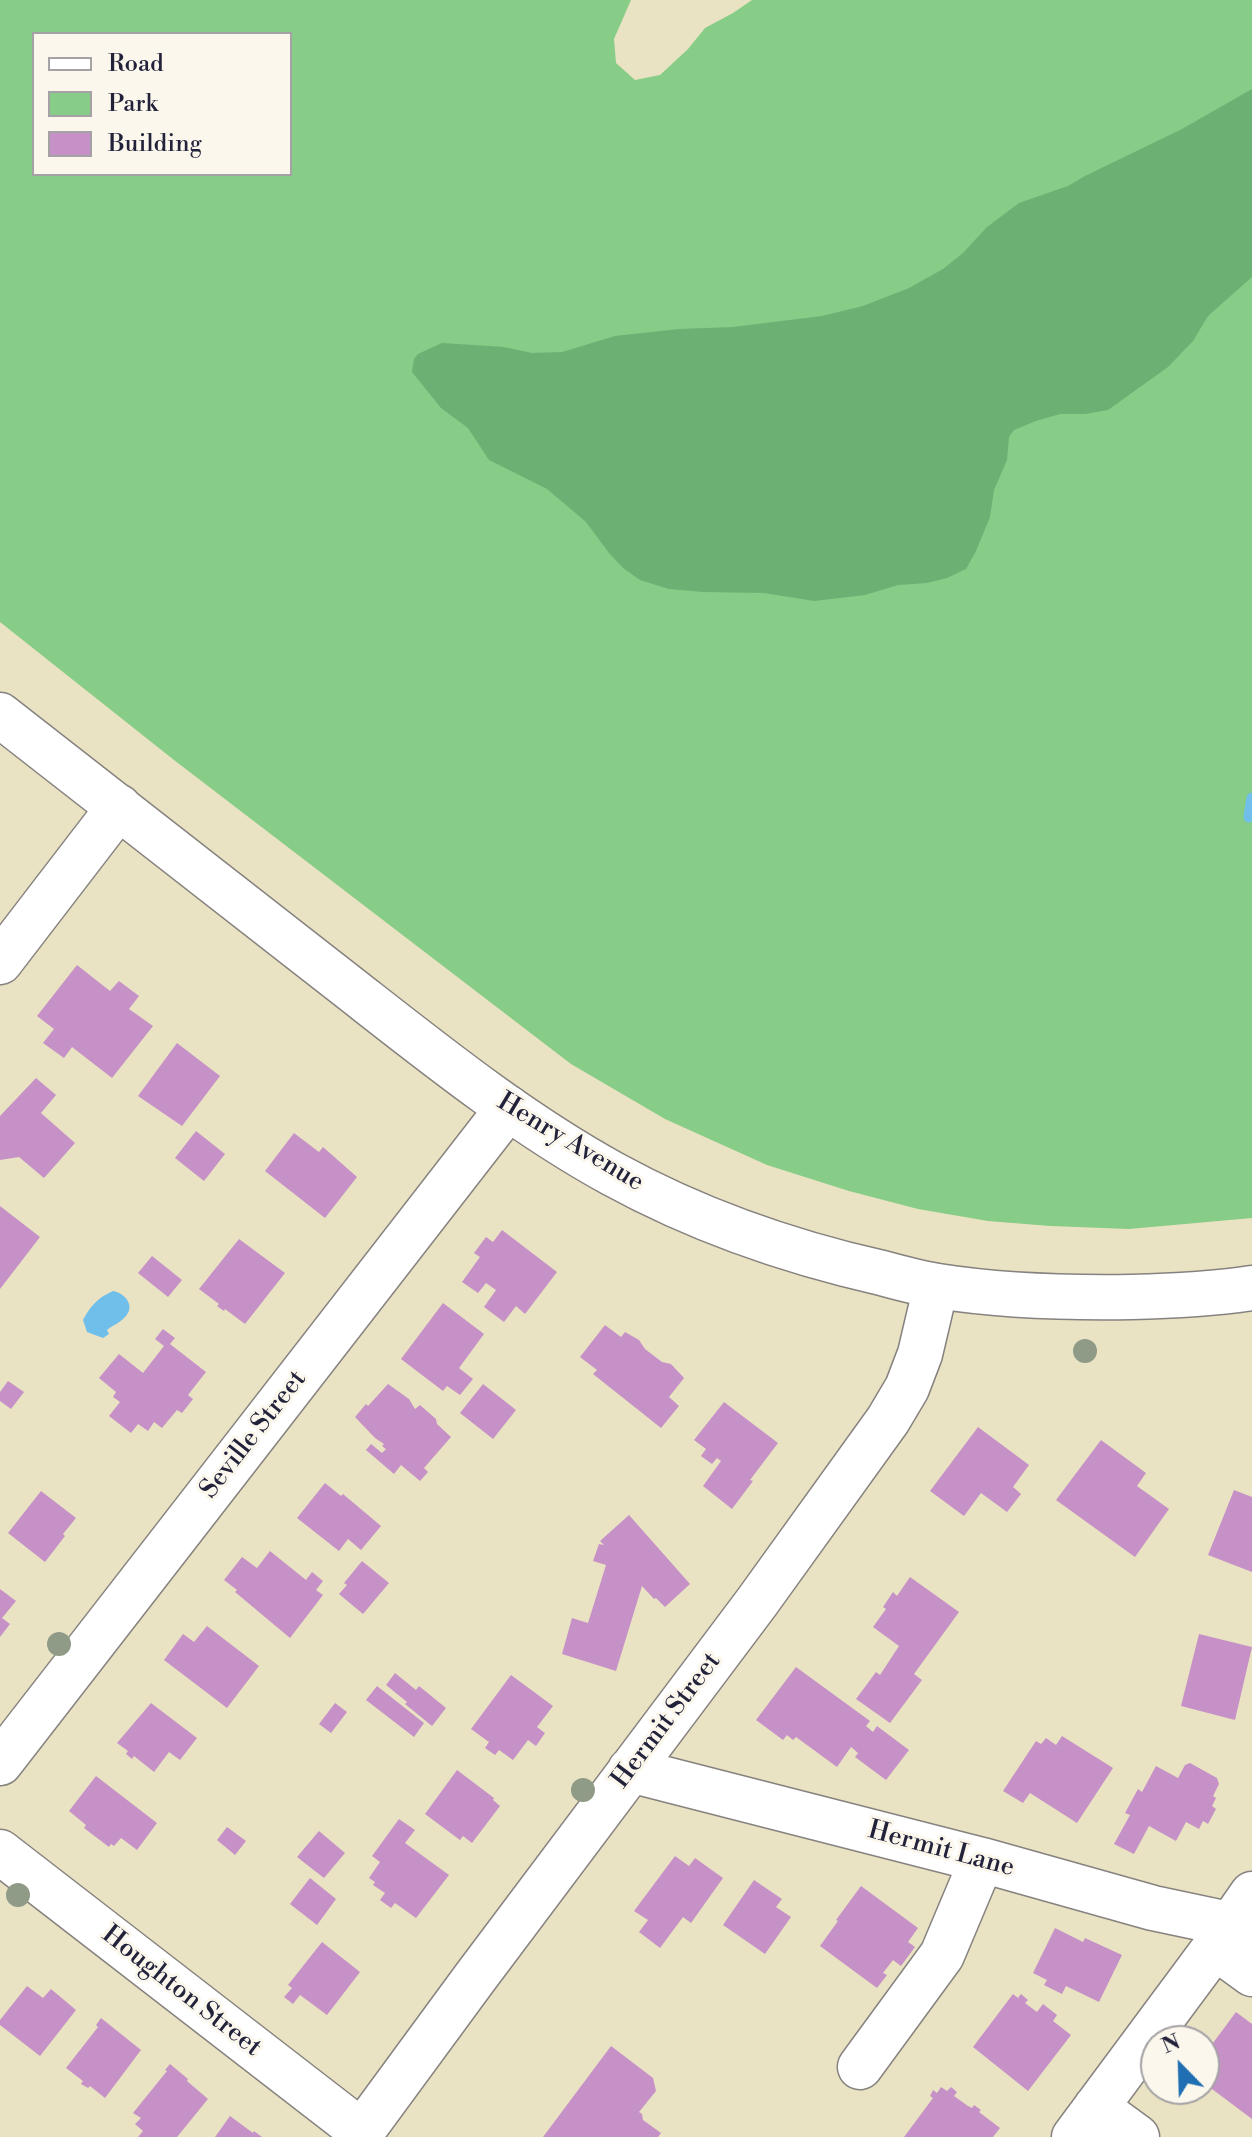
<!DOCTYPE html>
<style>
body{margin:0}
#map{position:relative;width:1252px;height:2137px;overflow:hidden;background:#eae3c3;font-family:"Libre Bodoni",serif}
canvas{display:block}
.legend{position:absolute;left:32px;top:32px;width:260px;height:144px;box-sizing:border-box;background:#fbf7ec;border:2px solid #a4a2a5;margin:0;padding:10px 14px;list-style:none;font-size:24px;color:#22223b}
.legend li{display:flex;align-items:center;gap:16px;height:40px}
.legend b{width:40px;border:2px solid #a4a2a5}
.north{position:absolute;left:1140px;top:2025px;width:80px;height:80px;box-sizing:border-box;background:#fbf7ec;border:2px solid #a4a2a5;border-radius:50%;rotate:337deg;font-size:22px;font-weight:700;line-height:32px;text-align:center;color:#22223b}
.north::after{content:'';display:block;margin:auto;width:28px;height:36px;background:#1f6fb2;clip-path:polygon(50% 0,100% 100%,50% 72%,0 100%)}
</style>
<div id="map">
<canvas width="1252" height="2137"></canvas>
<ul class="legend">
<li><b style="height:10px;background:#fff"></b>Road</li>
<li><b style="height:22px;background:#87cc87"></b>Park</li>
<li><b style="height:22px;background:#c591c6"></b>Building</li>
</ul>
<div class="north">N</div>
</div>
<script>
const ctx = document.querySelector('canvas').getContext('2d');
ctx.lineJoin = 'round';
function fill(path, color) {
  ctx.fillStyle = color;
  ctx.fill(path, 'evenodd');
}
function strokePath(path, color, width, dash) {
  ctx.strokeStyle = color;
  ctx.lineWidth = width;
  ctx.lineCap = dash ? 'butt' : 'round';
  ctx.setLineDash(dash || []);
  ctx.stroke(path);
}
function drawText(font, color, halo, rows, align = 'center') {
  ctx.font = font + ' "Libre Bodoni",serif';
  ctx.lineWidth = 6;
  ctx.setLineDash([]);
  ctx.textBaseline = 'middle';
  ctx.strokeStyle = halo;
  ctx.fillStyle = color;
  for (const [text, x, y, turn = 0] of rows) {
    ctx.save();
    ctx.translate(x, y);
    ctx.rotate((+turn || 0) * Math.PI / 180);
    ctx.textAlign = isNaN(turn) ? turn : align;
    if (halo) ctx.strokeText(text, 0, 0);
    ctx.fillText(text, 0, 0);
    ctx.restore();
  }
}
fill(new Path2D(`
 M0 0H631L614 39 616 63 635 80 660 75 688 49 705 28 733 13 752 0H1252V1218L1129 1229 1050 1226 988 1221 918 1209 849 1191 767 1165 665 1119 571 1064 174 760 0 622ZM34 34H290V174H34Z`), '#87cc87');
fill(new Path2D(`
 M1252 89V277L1208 316 1193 341 1168 367 1108 410 1085 414H1060L1036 421 1014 430 1009 437 1007 460 994 490 990 517 976 551 966 569 947 578 927 583 898 585 865 595 814 601 764 593 703 592 669 589 640 580 623 568 609 553 586 522 547 489 489 460 468 428 441 408 412 372 414 359 418 354 442 343 504 347 532 353 562 352 615 336 679 329 733 327 822 316 863 306 909 288 943 269 963 253 987 227 1019 203 1068 186 1085 176 1182 129Z`), '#6db074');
fill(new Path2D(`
 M113 1291C125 1293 136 1306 125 1317 120 1323 113 1325 107 1330L109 1334 103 1338 87 1332 83 1320C90 1306 99 1297 113 1291Z`), '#70bfeb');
strokePath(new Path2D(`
 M1249 817 1252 798`), '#70bfeb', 11);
fill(new Path2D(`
 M77 965 110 991 119 981 139 996 129 1009 153 1026 112 1078 72 1047 64 1058 43 1043 54 1029 37 1016Z
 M177 1043 220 1076 182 1126 138 1096Z
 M36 1078 56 1095 41 1113 75 1143 44 1178 19 1157 0 1160V1116Z
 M196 1131 225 1154 204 1181 175 1158Z
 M294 1133 319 1152 323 1147 357 1177 325 1218 265 1171Z
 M0 1206 40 1237 0 1289Z
 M502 1230 557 1272 525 1314 516 1306 504 1322 484 1307 496 1290 486 1283 478 1293 462 1282 480 1257 474 1253 486 1237 493 1242Z
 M239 1239 285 1273 245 1324 225 1309 224 1311 217 1306 219 1304 199 1289Z
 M152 1256 182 1280 168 1297 138 1273Z
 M443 1303 484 1334 459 1368 473 1379 460 1395 447 1386 443 1391 401 1359Z
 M605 1325 621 1337 625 1332 639 1340 645 1349 662 1362 671 1364 684 1378 669 1397 679 1406 661 1428 593 1374 597 1370 580 1357Z
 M163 1329 175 1338 170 1344 206 1372 188 1395 193 1399 182 1413 177 1410 162 1428 154 1422 148 1431 138 1424 131 1433 109 1416 120 1402 113 1397 116 1392 99 1378 119 1354 143 1373 164 1346 155 1339Z
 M8 1381 24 1392 11 1409 0 1401V1392Z
 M388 1384 409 1399 415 1409 420 1405 436 1419 437 1424 451 1437 424 1468 428 1472 420 1481 401 1465 394 1474 366 1450 371 1444 382 1453 386 1449 382 1446 384 1444 375 1438 355 1417 366 1404 368 1406Z
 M483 1384 516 1410 493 1439 460 1413Z
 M724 1402 778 1443 750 1480 753 1481 732 1509 703 1486 721 1461 717 1458 712 1464 701 1456 706 1449 694 1440Z
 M978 1427 1029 1465 1013 1487 1021 1494 1007 1512 981 1493 964 1516 930 1491Z
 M1101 1440 1146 1473 1137 1486 1169 1509 1135 1557 1056 1500Z
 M325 1483 341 1496 343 1494 381 1526 361 1550 348 1539 339 1551 297 1518Z
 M1234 1490 1252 1497V1572L1208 1555Z
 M41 1491 76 1518 63 1534 65 1536 45 1562 8 1533Z
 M629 1515 690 1584 665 1607 656 1598 654 1599 642 1586 616 1671 562 1654 572 1618 588 1623 606 1565 593 1561 599 1544 604 1545 600 1541Z
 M270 1551 306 1580 312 1572 323 1581 316 1590 323 1595 290 1638 235 1592 237 1590 224 1580 242 1557 257 1568Z
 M362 1561 389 1583 363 1614 339 1594 347 1585 344 1583Z
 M910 1577 959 1612 914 1674 922 1680 890 1723 856 1699 876 1672 880 1675 899 1646 873 1627 886 1609 883 1607 893 1592 897 1596Z
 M0 1589 16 1601 2 1618 10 1624 0 1637Z
 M207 1626 259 1666 227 1708 164 1660 183 1634 194 1642Z
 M1199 1634 1252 1647 1235 1720 1181 1706Z
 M796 1667 870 1721 866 1726 873 1732 877 1726 909 1750 886 1780 855 1757 858 1753 851 1747 837 1767 796 1737 793 1740 787 1735 783 1740 756 1720Z
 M395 1673 416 1690 419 1686 446 1708 432 1726 405 1704 407 1702 386 1685Z
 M511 1675 553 1706 537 1727 545 1733 536 1746 528 1740 513 1760 499 1750 495 1755 485 1748 489 1742 471 1729Z
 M377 1686 424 1723 414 1737 366 1700Z
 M151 1703 197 1738 180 1760 169 1752 154 1772 134 1756 132 1759 126 1754 128 1751 117 1743Z
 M335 1703 347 1712 331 1733 319 1724Z
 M1062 1736 1113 1768 1077 1823 1030 1793 1023 1803 1003 1791 1036 1741 1041 1744 1046 1738 1056 1745Z
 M1190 1763 1217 1778 1219 1784 1213 1796 1216 1798 1212 1806 1216 1809 1208 1824 1203 1821 1199 1829 1186 1822 1176 1841 1149 1826 1134 1854 1114 1844 1130 1815 1125 1813 1138 1789 1142 1792 1156 1766 1178 1778 1185 1765Z
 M457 1770 494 1798 493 1800 500 1806 472 1843 463 1836 460 1840 425 1814Z
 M96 1776 157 1823 137 1850 121 1838 114 1846 111 1844 109 1847 84 1828 86 1825 69 1811Z
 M399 1819 415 1830 405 1843 449 1875 416 1918 395 1903 391 1908 380 1900 385 1893 373 1885 375 1882 369 1878 380 1862 372 1856Z
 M227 1827 246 1841 235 1855 217 1840Z
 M319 1831 345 1853 324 1878 297 1857Z
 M675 1856 689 1866 695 1858 723 1878 691 1923 683 1917 660 1948 639 1932 648 1920 634 1911Z
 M310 1878 336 1899 317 1925 290 1904Z
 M754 1880 782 1899 776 1907 791 1917 765 1954 723 1925Z
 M861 1886 918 1928 908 1942 915 1947 901 1966 893 1960 883 1973 887 1975 877 1988 820 1946 838 1921 836 1920Z
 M1055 1928 1083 1942 1085 1938 1122 1955 1099 2002 1066 1986 1062 1994 1044 1985 1047 1980 1033 1973Z
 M322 1942 360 1972 327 2015 300 1995 293 2004 284 1997 292 1988 288 1985Z
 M27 1986 43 1998 51 1989 76 2010 40 2056 0 2025V2020Z
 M1013 1994 1018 1998 1021 1994 1028 2000 1025 2003 1037 2012 1043 2004 1057 2015 1053 2021 1071 2035 1028 2091 973 2047Z
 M1236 2012 1252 2024V2119L1204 2083V2055Z
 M101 2018 141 2050 105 2098 90 2086 88 2088 81 2084 83 2081 66 2068 98 2027 96 2025Z
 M611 2046 653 2078 656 2091 639 2112 642 2114 643 2120 661 2133 658 2137H543Z
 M170 2064 188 2079 187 2081 208 2099 177 2137H138L143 2131 135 2124 141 2118 133 2113 167 2071 165 2070Z
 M941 2087 947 2091 951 2087 957 2092 954 2096 968 2106 972 2108 974 2105 981 2110 979 2112 1000 2128 993 2137H904L933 2098 930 2096 933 2090 937 2093Z
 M230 2116 253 2133 254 2131 262 2137H215Z`), '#c591c6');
const minor = new Path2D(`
 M0 962 119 807
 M0 1763 508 1108
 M630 1770 982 1860 1153 1908 1252 1929
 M0 1852 362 2132
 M1215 1947 1252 1974
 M860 2067 942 1955 982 1860
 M1096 2107 1137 2137
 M358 2137 474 1979 757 1602 888 1420 907 1388 920 1354 936 1286
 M1074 2137 1215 1947 1252 1894`);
const major = new Path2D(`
 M0 715C111 801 222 888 333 975 423 1045 513 1119 613 1174 697 1220 789 1252 882 1273 900 1278 919 1283 937 1286 1001 1296 1066 1298 1131 1297 1171 1296 1212 1294 1252 1288`);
strokePath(minor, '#86827f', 47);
strokePath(major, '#86827f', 47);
strokePath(minor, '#fff', 44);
strokePath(major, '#fff', 44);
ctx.fillStyle = '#8f9a87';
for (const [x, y] of [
 [1085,1351],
 [59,1644],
 [583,1790],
 [18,1895]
]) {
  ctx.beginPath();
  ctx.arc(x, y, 12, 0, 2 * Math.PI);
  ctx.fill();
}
drawText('26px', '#22223b', '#fbf7ec', [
 ["Henry Avenue",570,1143,31],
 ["Seville Street",254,1435,-52],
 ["Hermit Street",667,1721,-53],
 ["Hermit Lane",941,1850,15],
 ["Houghton Street",181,1992,38]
]);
</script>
